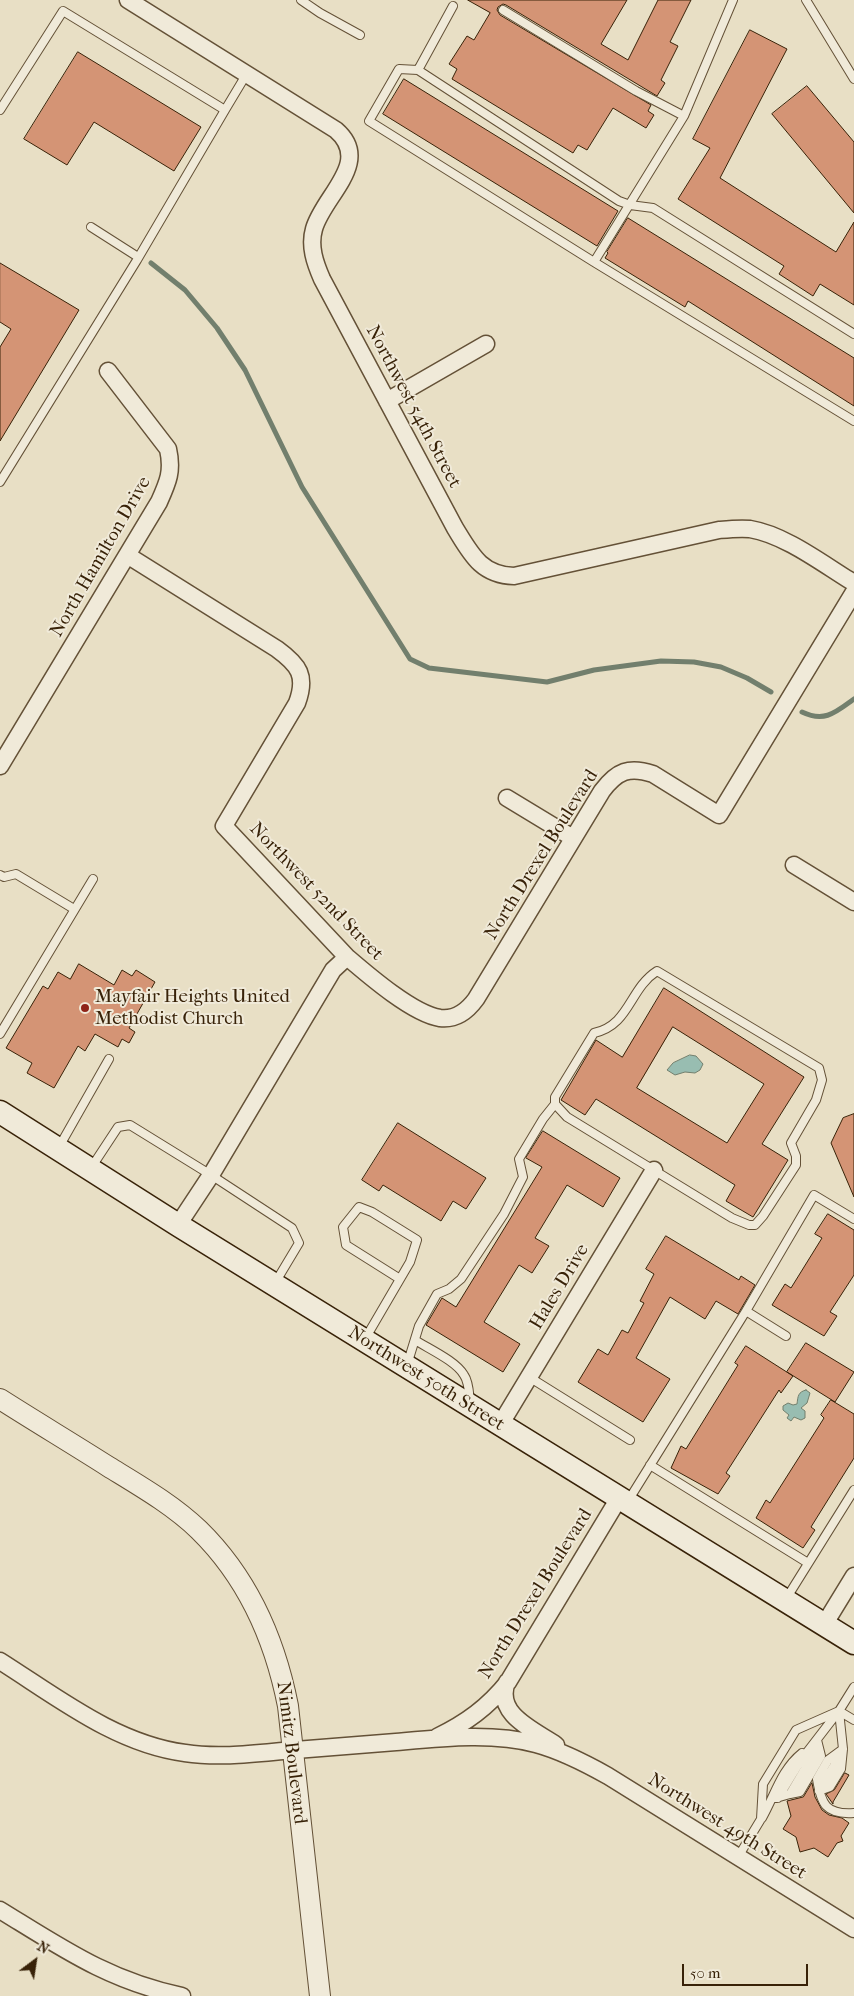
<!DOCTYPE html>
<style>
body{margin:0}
#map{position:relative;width:854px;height:1996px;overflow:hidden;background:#e8dfc5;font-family:"IM FELL French Canon",serif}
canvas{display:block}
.north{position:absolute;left:10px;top:1936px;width:50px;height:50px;-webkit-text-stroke:4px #f0ead9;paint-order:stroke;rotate:31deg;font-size:14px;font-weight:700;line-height:20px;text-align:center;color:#382208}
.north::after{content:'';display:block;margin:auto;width:18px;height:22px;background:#382208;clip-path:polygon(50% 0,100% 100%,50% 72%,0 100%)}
.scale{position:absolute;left:682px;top:1964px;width:126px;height:22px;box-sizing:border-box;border:2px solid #382208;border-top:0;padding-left:6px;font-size:15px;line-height:18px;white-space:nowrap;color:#382208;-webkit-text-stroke:4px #f0ead9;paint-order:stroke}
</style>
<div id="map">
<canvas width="854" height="1996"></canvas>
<div class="north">N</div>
<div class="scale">50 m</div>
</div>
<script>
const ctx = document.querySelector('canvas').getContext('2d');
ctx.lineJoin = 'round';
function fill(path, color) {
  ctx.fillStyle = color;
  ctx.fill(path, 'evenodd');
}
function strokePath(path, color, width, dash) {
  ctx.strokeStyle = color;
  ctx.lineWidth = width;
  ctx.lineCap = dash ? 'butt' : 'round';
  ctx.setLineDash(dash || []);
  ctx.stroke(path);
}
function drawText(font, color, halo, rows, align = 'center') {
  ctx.font = font + ' "IM FELL French Canon",serif';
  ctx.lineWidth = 4;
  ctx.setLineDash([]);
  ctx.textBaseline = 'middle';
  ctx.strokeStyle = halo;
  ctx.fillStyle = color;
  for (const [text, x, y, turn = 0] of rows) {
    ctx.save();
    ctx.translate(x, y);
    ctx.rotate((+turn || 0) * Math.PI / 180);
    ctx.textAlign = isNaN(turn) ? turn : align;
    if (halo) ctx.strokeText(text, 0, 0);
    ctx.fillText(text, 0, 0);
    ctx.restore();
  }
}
const water = new Path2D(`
 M690 1055 696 1056 703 1064 700 1070 695 1073 685 1072 675 1075 667 1070 673 1063Z
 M806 1390 810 1393 807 1403 801 1408 805 1411V1418L801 1420 794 1417 791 1421 787 1418 789 1415 783 1410V1406L788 1403 793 1405 797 1404C798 1396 798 1392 806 1390Z`);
fill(water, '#98bdb1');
strokePath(water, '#727f6d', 1);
strokePath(new Path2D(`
 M151 263 185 290 217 328 245 370 302 487 410 659 429 668 547 682 594 670 661 661 694 662 721 667 747 678 771 692
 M802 712C825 723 836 712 854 699`), '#727f6d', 5);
const building = new Path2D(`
 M468 0H627L601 44 628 60 658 0H691L670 42 678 46 661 80 665 83 657 96 506 5 503 4 498 7 497 10 500 15 651 105 648 111 654 115 646 128 613 108 587 150 578 145 573 153 452 79 457 69 449 64 467 36 474 40 490 13Z
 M750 30 787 49 720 178 836 252 854 222V305L820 284 813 296 779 274 784 266 678 199 710 148 693 139Z
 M78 52 201 127 174 171 94 122 67 165 24 139Z
 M404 79 618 211 597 246 383 114Z
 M807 86 854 142V213L772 114Z
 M628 218 854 358V406L688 301 685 307 605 258 608 253 607 252Z
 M0 263 79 310 0 441V347L11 329 0 322Z
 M79 964 114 985 122 970 132 976 136 970 155 982 129 1028 135 1032 129 1043 122 1039 118 1047 95 1034 85 1051 78 1046 54 1088 27 1073 32 1063 6 1048 43 986 48 989 58 972 70 979Z
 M664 988 804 1077 762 1144 788 1160 753 1217 726 1201 735 1185 596 1099 585 1115 561 1100 596 1040 622 1057ZM673 1027 764 1084 727 1143 637 1088Z
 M854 1114V1197L831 1143 843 1118Z
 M398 1123 486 1178 466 1209 453 1201 441 1221 383 1185 379 1191 362 1180Z
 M543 1131 620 1178 603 1207 567 1185 535 1238 549 1246 532 1273 519 1265 484 1322 520 1344 503 1372 426 1325 442 1298 456 1307 542 1167 526 1158Z
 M828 1214 854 1230V1275L830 1312 837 1316 824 1336 772 1305 785 1284 791 1288 822 1238 815 1234Z
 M666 1236 739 1280 741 1276 755 1285 738 1314 716 1301 705 1319 670 1297 636 1358 670 1379 643 1422 578 1382 598 1349 608 1355 622 1330 628 1333 644 1303 640 1301 654 1274 646 1269Z
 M806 1343 854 1372 835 1402 787 1372Z
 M746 1346 793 1376 781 1393 779 1390 726 1473 730 1476 718 1494 671 1468 681 1446 686 1449 738 1365 735 1363Z
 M831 1400 854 1414V1458L811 1527 815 1530 803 1548 756 1518 766 1500 770 1503 824 1418 821 1415Z
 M845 1773 849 1775 833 1802V1804L826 1794 834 1790Z
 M812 1783 815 1797 822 1810 829 1815 842 1818 849 1823 841 1836 843 1841 837 1843 828 1857 814 1848 800 1852 796 1837 783 1829 791 1816 787 1801 803 1797Z`);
fill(building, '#d49475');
strokePath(building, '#382208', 1);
const service = new Path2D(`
 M301 0 320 13 360 35
 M733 0 684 116 594 262 854 421
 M806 0 854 79
 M503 10 636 91 684 116
 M418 70 453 6
 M0 110 63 11 225 110 246 75
 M91 227 138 257
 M594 262 369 121 399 69 418 70 619 201 630 205 653 208 854 334
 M0 482 137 260 225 110
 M0 875 4 877 16 874 74 909
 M657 971 819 1068 822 1080 816 1100 791 1143 796 1156V1165L763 1216 755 1225H749L732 1218 567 1117 555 1104V1097L594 1033C630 1025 629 989 657 971Z
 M0 1034 93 879
 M59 1147 109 1059
 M91 1168 118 1127 130 1125 211 1175 292 1228 299 1243 275 1283
 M746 1311 814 1195 854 1219
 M365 1339 410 1262 417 1240 372 1212 359 1207 343 1227 346 1245 400 1279
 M415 1340C429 1349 456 1361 464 1375 469 1382 469 1393 470 1402
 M407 1365 419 1326 437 1294 449 1289 461 1279 504 1214 523 1177 519 1159 543 1119 555 1104
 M529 1377 630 1440
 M650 1465 808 1563
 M628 1501 746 1311 786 1336
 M786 1599 854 1490
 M854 1687 839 1711 854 1720
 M843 1749 828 1760 817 1779C821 1804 826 1815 854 1813
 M819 1791 830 1787 841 1769 843 1749 839 1711
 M819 1791 841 1754
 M790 1794 800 1792 821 1756 817 1740
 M776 1798 790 1794 812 1757 816 1744
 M778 1798 801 1760 838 1712
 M762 1818C775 1795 781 1770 802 1753
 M738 1857 761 1819 763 1784 796 1730 839 1711`);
const minor = new Path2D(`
 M128 0 336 130C373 162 323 196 314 229 309 246 315 263 322 279L455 528C471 554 481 575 514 576L719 530C730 529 740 528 750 529 786 535 824 565 854 583
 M387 401 486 344
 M127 555 277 649C299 665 307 676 297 703L224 826 347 957C368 975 413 1014 440 1018 456 1020 468 1010 476 999L602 791C617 771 629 766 653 774L719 815 854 592
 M0 766 159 502C168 482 173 471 168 449L108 371
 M507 798 573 838
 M794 865 854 902
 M178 1225 211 1175 333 970 347 957
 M500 1425 654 1170
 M824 1625 854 1576
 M0 1661C57 1697 116 1744 185 1753 217 1758 251 1754 283 1751 321 1748 358 1745 396 1742 440 1738 493 1732 536 1744 562 1751 585 1763 608 1776L854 1929
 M507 1682C494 1714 534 1730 556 1745
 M437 1737C466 1723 488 1707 508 1682L619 1498
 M0 1910C62 1948 109 1981 182 1996`);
const tertiary = new Path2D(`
 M0 1399C36 1422 73 1444 109 1467 140 1486 173 1505 199 1530 248 1578 275 1640 288 1706L320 1996`);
const secondary = new Path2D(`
 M0 1112 178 1225 854 1643`);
strokePath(service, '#645137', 10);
strokePath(minor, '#645137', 19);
strokePath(tertiary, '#645137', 22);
strokePath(secondary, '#382208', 25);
strokePath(service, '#f0ead9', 8);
strokePath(minor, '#f0ead9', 16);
strokePath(tertiary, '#f0ead9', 20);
strokePath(secondary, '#f0ead9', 22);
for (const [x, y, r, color] of [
 [85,1008,5,"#8f2418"]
]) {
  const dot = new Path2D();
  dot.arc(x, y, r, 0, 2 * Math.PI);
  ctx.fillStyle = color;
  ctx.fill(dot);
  strokePath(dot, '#f0ead9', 2);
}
drawText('19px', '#382208', '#f0ead9', [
 ["Northwest 54th Street",413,407,62],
 ["North Hamilton Drive",101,557,-60],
 ["North Drexel Boulevard",542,855,-58],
 ["Northwest 52nd Street",316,892,46],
 ["Hales Drive",560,1287,-59],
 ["Northwest 50th Street",426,1379,32],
 ["North Drexel Boulevard",536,1594,-58],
 ["Nimitz Boulevard",291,1753,83],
 ["Northwest 49th Street",727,1827,32]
]);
drawText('19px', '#382208', '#f0ead9', [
 ["Mayfair Heights United",95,997],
 ["Methodist Church",95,1019]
], 'left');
</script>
